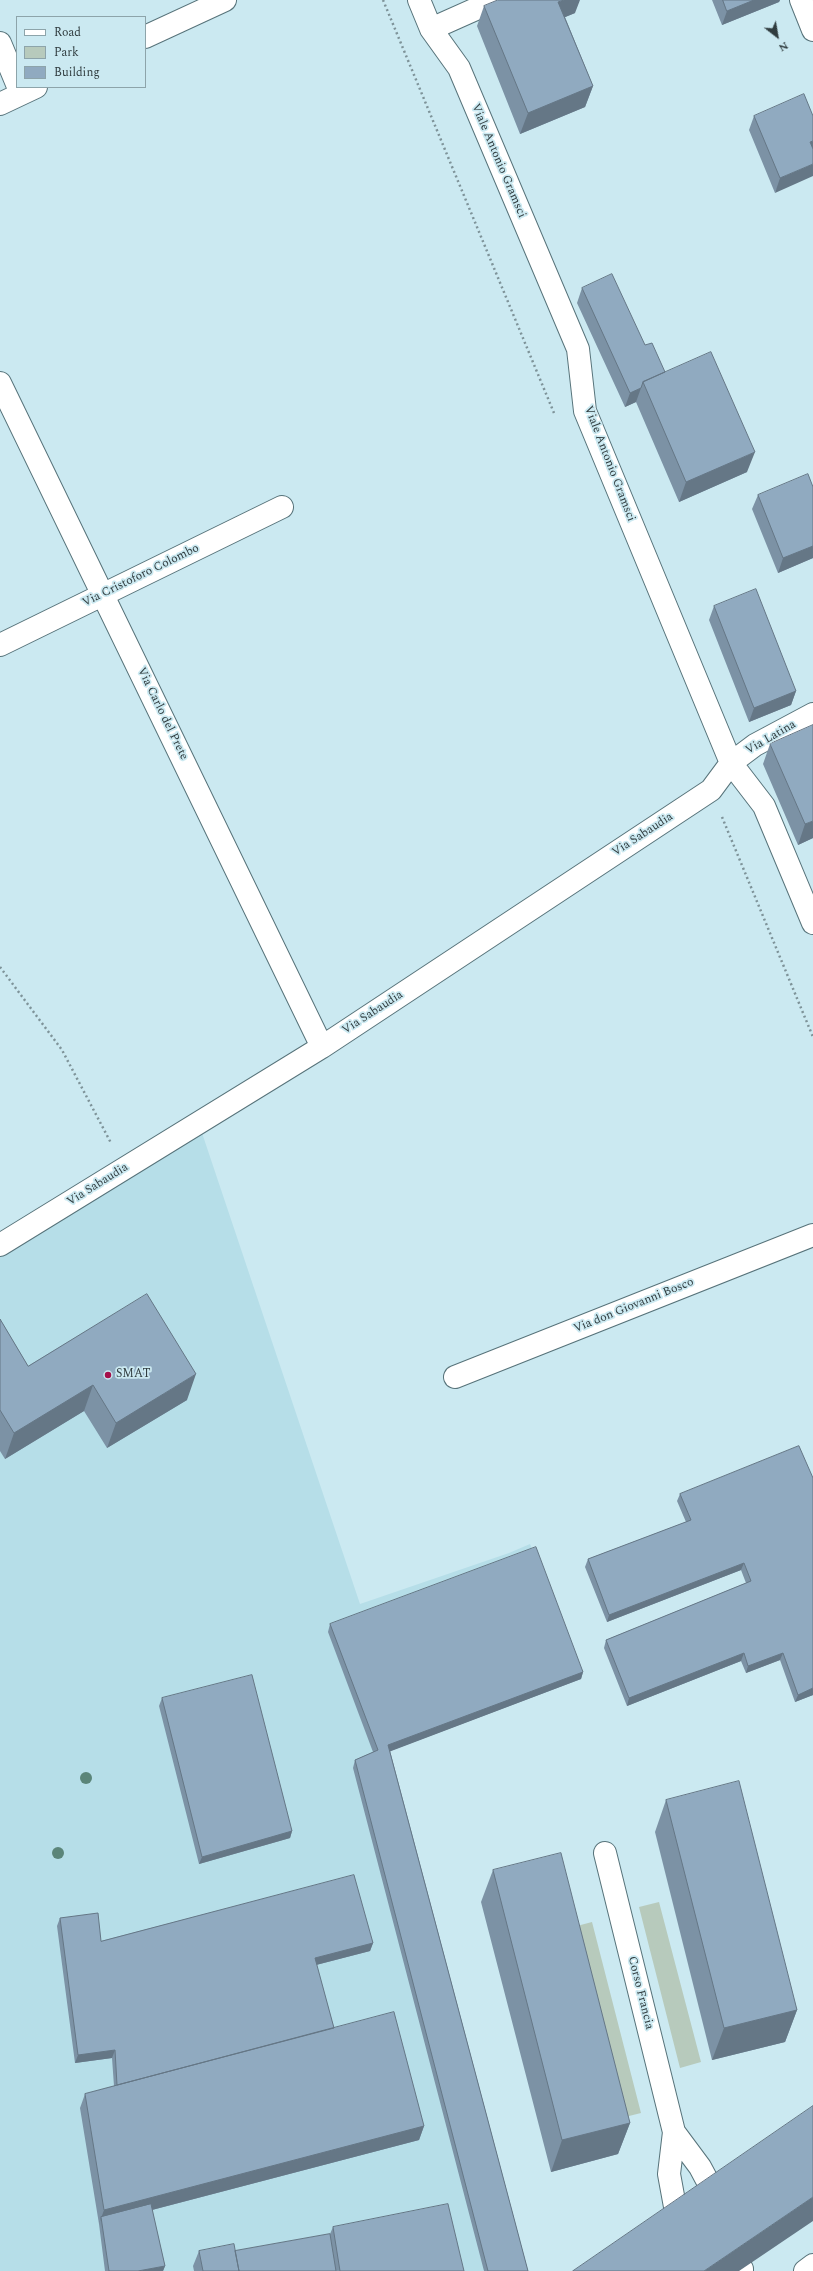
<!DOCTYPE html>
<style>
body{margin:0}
#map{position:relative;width:813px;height:2271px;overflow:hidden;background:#cbe9f1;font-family:Spectral,serif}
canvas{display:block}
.legend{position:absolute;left:16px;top:16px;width:130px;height:72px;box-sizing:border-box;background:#cbe9f1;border:1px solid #8da4aa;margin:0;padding:5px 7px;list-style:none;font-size:12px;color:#303c3f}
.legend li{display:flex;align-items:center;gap:8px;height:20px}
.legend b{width:20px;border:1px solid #8da4aa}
.north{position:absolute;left:757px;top:16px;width:40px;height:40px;-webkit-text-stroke:3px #cbe9f1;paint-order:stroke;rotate:149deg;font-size:11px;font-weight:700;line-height:16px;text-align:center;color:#303c3f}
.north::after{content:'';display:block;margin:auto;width:14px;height:18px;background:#303c3f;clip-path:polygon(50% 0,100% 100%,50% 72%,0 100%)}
</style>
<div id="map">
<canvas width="813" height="2271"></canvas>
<ul class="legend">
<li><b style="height:5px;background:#fff"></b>Road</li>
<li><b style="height:11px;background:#b7cabc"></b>Park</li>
<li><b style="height:11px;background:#90aac0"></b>Building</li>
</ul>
<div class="north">N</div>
</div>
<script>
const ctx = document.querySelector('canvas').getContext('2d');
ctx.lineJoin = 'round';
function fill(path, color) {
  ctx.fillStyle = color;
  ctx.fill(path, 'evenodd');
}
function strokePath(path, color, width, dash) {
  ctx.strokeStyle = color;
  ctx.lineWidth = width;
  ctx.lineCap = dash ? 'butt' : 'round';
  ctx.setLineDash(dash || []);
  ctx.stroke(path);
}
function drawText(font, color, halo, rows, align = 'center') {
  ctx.font = font + ' Spectral,serif';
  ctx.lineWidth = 3.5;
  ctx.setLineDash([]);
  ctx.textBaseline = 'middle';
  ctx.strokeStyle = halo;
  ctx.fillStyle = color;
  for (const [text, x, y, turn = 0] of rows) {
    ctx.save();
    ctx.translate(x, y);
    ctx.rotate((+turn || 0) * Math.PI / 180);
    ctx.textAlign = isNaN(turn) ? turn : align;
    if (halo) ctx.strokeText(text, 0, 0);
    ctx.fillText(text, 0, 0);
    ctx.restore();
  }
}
fill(new Path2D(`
 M200 1127 360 1604 509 1553 530 1544 534 1554 386 1753 493 2271H0V1251Z`), '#b6dee8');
fill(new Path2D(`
 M659 1902 701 2062 680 2068 639 1907Z
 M592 1922 641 2113 621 2118 573 1927Z`), '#b7cabc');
const minor = new Path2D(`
 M419 0 431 29 459 68 578 349 585 411 731 763 764 806 813 923
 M801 0 813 30
 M431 29 496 0
 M145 37 225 0
 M0 43 17 84
 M0 104 36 87
 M0 383 322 1047
 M0 645 282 507
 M0 1245 322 1047 711 790 731 763 755 745 813 714
 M455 1377 813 1235
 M605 1853 674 2132 669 2174 678 2223
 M674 2132 700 2167 716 2197
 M742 2269V2271
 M805 2271 813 2265`);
strokePath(minor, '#57737a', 24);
strokePath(new Path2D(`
 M383 0 554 413
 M722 817 813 1037
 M0 967 62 1050 111 1143`), '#7e9399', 2.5, [2, 3]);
strokePath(minor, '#fff', 22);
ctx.fillStyle = '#5b8579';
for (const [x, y] of [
 [86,1778],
 [58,1853]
]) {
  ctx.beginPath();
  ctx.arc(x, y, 6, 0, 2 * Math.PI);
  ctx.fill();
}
fill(new Path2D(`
 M712 0H780L779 2 722 25Z
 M484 6 575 13 565 17 593 86 585 107 520 134 477 26Z
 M754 116H813L775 193 749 130Z
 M582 288 645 345 665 372 747 472 679 502 636 402 625 407 577 303Z
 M813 487V558L778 573 752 509 758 495Z
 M714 606 796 691 791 705 749 722 709 620Z
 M770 744 813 838 798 845 763 764Z
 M0 1319 28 1366 187 1400 107 1448 84 1411 5 1459 0 1451Z
 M799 1446 813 1695 795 1702 780 1660 746 1673 741 1661 627 1706 604 1648 606 1640 746 1583 741 1570 607 1622 585 1567 588 1559 686 1522 677 1501 680 1494Z
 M330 1624 583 1672 581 1679 390 1751 528 2271H484L353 1768 355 1760 373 1752 328 1632Z
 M162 1698 292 1831 290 1838 199 1864 159 1706Z
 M666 1800 797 2010 785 2042 712 2060 655 1832Z
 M493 1870 630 2123 618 2154 551 2172 481 1902Z
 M60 1918 101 1941 373 1943 370 1951 316 1965 334 2028 424 2126 419 2140 152 2210 165 2266 163 2271H105L99 2224 80 2108 85 2094 114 2086 112 2058 75 2063 57 1926Z
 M333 2227 464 2271H194L193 2266 199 2251H235L330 2234Z`), '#7c92a5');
fill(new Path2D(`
 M564 0H580L575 13 551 23 558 2Z
 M754 0H780L779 2 722 25 727 11Z
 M593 86 585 107 520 134 528 113Z
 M813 141V153L810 142Z
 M813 164V176L775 193 780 178Z
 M641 388 636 402 625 407 630 393Z
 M755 452 747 472 679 502 686 482Z
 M813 546V558L778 573 783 558Z
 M796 691 791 705 749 722 754 708Z
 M813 821V838L798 845 805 824Z
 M196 1374 187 1400 107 1448 116 1423Z
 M93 1385 84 1411 5 1459 14 1433Z
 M744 1563 741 1570 607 1622 609 1615Z
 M744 1653 741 1661 627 1706 629 1698Z
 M783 1653 780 1660 746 1673 748 1666Z
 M583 1672 581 1679 386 1753 388 1745Z
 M813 1688V1695L795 1702 798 1695Z
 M292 1831 290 1838 199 1864 202 1857Z
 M373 1943 370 1951 312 1966 315 1958Z
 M797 2010 785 2042 712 2060 724 2028Z
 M115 2050 112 2058 75 2063 78 2055Z
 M630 2123 618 2154 551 2172 562 2140Z
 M424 2126 419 2140 102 2223 101 2217 99 2224 104 2210Z
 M813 2197V2221L739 2271H704Z
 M165 2266 163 2271H138Z`), '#657786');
const building = new Path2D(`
 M498 0H564L558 2 593 86 528 113 484 6Z
 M723 0H754L727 11Z
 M804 94 813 116V141L810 142 813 149V164L780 178 754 116Z
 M612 274 645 345 652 343 665 372 643 382 641 388 630 393 582 288Z
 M711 352 755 452 686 482 643 382Z
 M808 474 813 487V546L783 558 758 495Z
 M756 589 796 691 754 708 714 606Z
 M813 725V821L805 824 770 744Z
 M147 1294 196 1374 116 1423 93 1385 14 1433 0 1410V1319L28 1366Z
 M799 1446 813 1478V1688L798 1695 783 1653 748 1666 744 1653 629 1698 606 1640 751 1581 744 1563 609 1615 588 1559 691 1520 680 1494Z
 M536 1547 583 1672 388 1745 528 2271H488L355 1760 378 1750 330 1624Z
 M252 1675 292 1831 202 1857 162 1698Z
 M739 1781 797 2010 724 2028 666 1800Z
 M561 1853 630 2123 562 2140 493 1870Z
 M354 1875 373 1943 315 1958 334 2028 117 2085 115 2050 78 2055 60 1918 98 1913 101 1941Z
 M394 2012 424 2126 104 2210 85 2094Z
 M813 2106V2197L704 2271H573Z
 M151 2204 165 2266 138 2271H109L101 2217Z
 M448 2204 464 2271H340L333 2227Z
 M330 2234 336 2271H239L235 2251Z
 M234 2244 239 2271H203L199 2251Z`);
fill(building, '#90aac0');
strokePath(building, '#657786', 1);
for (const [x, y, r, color] of [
 [108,1375,4,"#a50f4a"]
]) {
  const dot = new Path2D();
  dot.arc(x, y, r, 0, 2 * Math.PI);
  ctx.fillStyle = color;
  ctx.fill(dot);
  strokePath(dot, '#cbe9f1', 1.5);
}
drawText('12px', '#303c3f', '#cbe9f1', [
 ["Viale Antonio Gramsci",498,161,67],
 ["Viale Antonio Gramsci",609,464,69],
 ["Via Cristoforo Colombo",141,576,-26],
 ["Via Carlo del Prete",162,714,64],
 ["Via Latina",771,738,-30],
 ["Via Sabaudia",643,835,-33],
 ["Via Sabaudia",373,1013,-33],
 ["Via Sabaudia",98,1185,-32],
 ["Via don Giovanni Bosco",634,1306,-22],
 ["Corso Francia",640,1993,76]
]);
drawText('12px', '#303c3f', '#cbe9f1', [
 ["SMAT",116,1375]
], 'left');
</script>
